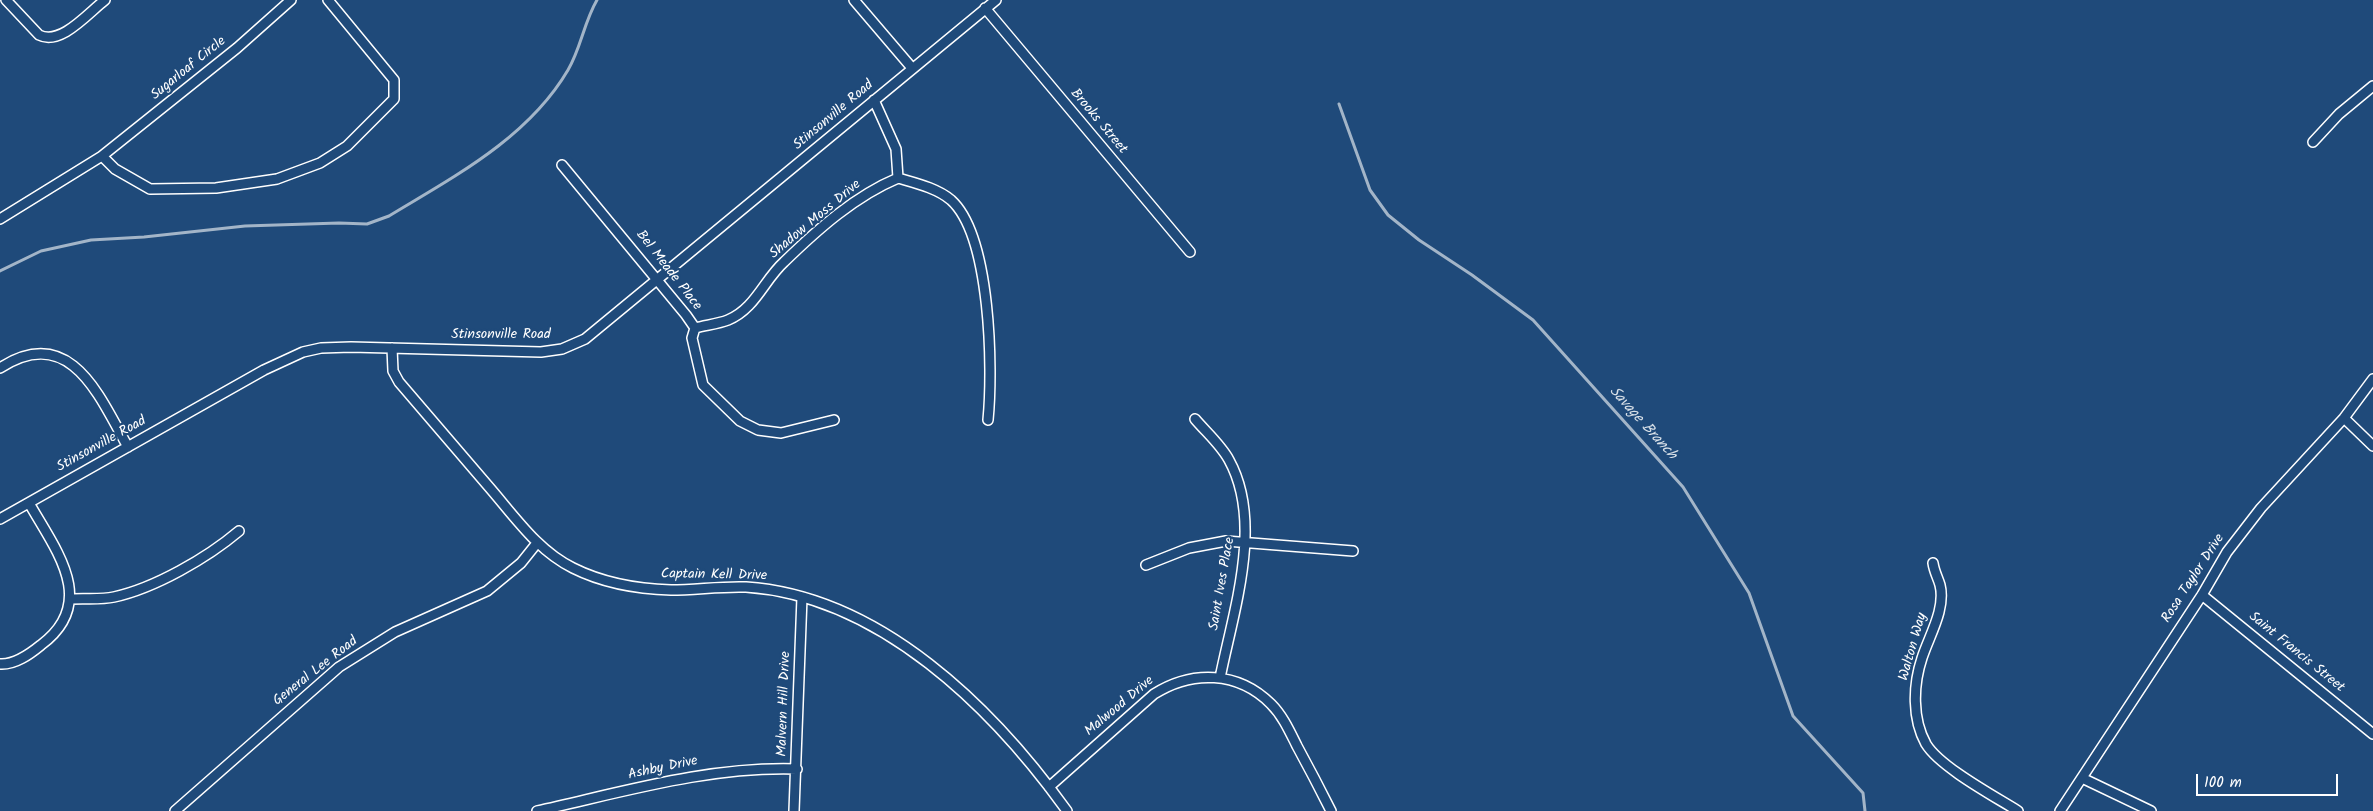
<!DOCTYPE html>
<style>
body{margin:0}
#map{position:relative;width:2373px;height:811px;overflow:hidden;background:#1f4a7a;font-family:Kalam,sans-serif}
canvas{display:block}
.scale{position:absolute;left:2196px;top:774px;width:142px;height:22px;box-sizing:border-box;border:2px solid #fff;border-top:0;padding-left:6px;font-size:15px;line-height:18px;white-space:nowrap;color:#fff;-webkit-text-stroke:4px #1f4a7a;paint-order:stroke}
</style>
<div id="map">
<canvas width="2373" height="811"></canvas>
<div class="scale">100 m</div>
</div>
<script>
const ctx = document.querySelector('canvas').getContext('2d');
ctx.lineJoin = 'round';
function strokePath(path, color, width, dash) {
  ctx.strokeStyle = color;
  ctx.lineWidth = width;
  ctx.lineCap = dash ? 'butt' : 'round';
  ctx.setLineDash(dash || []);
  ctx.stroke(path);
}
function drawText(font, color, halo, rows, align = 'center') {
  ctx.font = font + ' Kalam,sans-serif';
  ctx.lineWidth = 4.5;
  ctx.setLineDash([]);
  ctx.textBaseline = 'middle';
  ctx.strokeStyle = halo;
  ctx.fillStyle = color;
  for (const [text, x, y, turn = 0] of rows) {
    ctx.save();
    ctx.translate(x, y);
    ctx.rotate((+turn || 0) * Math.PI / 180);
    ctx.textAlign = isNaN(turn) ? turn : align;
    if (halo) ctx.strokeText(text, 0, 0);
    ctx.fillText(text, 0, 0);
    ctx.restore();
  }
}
strokePath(new Path2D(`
 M1339 104 1370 190 1388 215 1419 240 1472 275 1533 320 1683 487 1749 593 1793 716 1863 793 1865 811
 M0 271 41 251 91 240 144 237 245 226 339 223 367 224 389 216C455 176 528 138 568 70 581 48 584 22 597 0`), '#a3b5c8', 3);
const minor = new Path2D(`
 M6 0 39 35C61 46 88 13 105 0
 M291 0 237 48 102 156 115 169 150 189 216 188 277 179 320 163 347 146 394 99V80L328 0
 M854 0 912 68
 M985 8 1190 252
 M874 100 896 149 898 178
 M2313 142 2339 114 2373 86
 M562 165 686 315 695 328 692 338 703 385 740 421 758 430 781 433 834 420
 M0 219 102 156
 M695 328C706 325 718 324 728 320 755 309 764 280 784 262 818 229 855 196 898 178 915 183 937 188 951 200 991 236 993 369 988 420
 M392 348 393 371 399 382C429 417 459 452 489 487 515 517 538 551 573 568 603 583 637 589 671 590 696 590 721 586 746 587 880 596 993 708 1067 811
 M0 368C71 322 100 398 128 447
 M2344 418 2373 446
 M1195 419C1206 432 1221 445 1229 460 1264 523 1233 612 1220 678
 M0 519 264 370 303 352 321 348 351 347 541 352 562 349 585 339 996 0
 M1933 563C1934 571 1938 578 1940 585 1946 609 1929 636 1922 658 1913 685 1912 719 1926 744 1940 767 1994 796 2018 811
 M1146 565 1189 548 1226 541 1353 551
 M2202 595 2373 734
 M71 599C85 598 100 600 114 597 155 588 207 558 239 531
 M0 664C15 665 30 654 41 645 99 602 55 549 29 503
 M2082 778 2151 811
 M1049 787 1154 694C1192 670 1238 671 1271 704 1283 716 1290 732 1297 746 1309 768 1320 789 1331 811
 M175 811 339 667 395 632 487 591 521 563 537 543
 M537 811C623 792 709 766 797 769
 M794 811 802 597
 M2060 811 2202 595 2227 552 2261 508 2344 418 2373 379`);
strokePath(minor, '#fff', 12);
strokePath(minor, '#1f4a7a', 9);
drawText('14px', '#fff', '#1f4a7a', [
 ["Sugarloaf Circle",189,69,-39],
 ["Stinsonville Road",834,116,-40],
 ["Brooks Street",1098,122,50],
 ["Shadow Moss Drive",816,220,-40],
 ["Bel Meade Place",668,271,52],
 ["Stinsonville Road",501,336],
 ["Stinsonville Road",102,445,-29],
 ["Captain Kell Drive",714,576,1],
 ["Rosa Taylor Drive",2194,579,-57],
 ["Saint Ives Place",1223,584,-80],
 ["Walton Way",1914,647,-74],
 ["Saint Francis Street",2296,653,39],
 ["General Lee Road",316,672,-38],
 ["Malvern Hill Drive",785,704,-88],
 ["Malwood Drive",1120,707,-40],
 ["Ashby Drive",663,769,-12]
]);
drawText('italic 15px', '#d8e0e8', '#1f4a7a', [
 ["Savage Branch",1642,424,48]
]);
</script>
